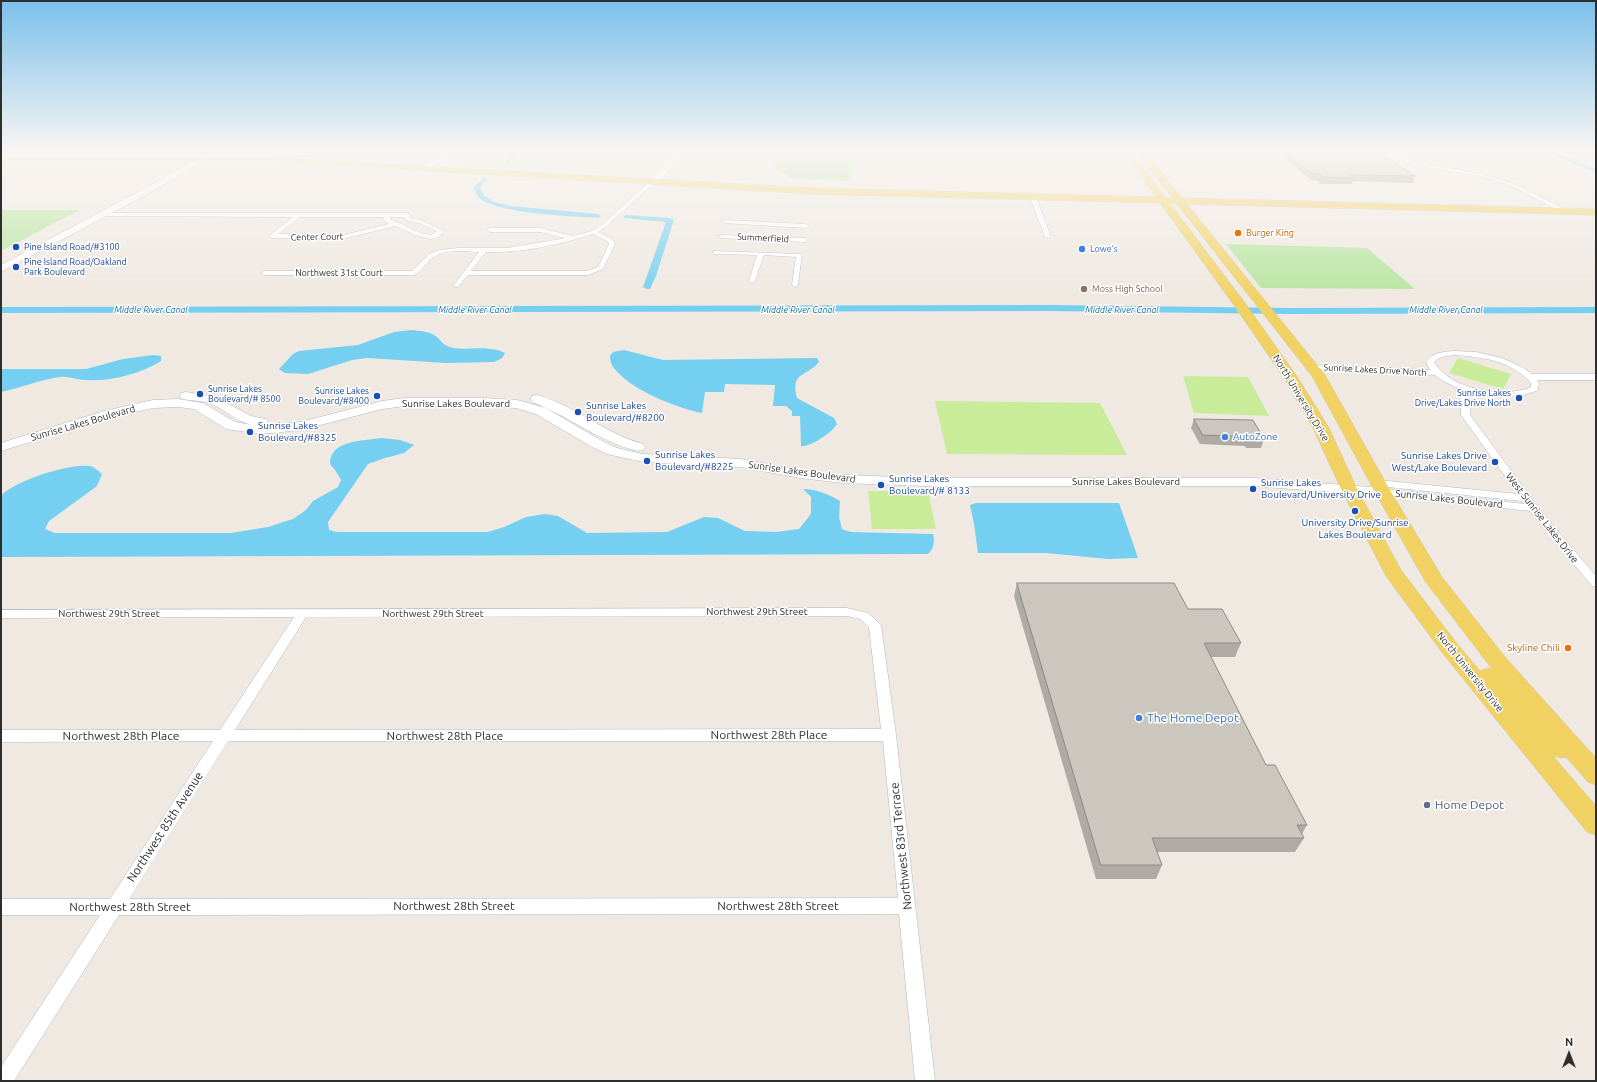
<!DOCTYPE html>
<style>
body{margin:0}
#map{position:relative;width:1597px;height:1082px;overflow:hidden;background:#efe9e1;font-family:Ubuntu,sans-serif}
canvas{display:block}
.frame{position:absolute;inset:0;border:2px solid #2e2e2e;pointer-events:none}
.north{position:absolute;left:1549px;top:1034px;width:40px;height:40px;-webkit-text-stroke:3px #fff;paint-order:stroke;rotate:0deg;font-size:11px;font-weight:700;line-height:16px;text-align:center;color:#2e2e2e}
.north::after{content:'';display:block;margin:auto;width:14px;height:18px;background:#2e2e2e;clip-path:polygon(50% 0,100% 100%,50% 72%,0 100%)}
</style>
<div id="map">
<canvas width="1597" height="1082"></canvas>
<div class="frame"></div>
<div class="north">N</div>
</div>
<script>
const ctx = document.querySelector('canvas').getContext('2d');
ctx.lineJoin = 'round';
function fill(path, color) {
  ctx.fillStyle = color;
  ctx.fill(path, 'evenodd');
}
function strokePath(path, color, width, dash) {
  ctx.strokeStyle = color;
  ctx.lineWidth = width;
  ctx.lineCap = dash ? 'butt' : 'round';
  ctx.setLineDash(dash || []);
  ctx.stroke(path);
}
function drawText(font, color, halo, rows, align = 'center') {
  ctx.font = font + ' Ubuntu,sans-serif';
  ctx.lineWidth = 3;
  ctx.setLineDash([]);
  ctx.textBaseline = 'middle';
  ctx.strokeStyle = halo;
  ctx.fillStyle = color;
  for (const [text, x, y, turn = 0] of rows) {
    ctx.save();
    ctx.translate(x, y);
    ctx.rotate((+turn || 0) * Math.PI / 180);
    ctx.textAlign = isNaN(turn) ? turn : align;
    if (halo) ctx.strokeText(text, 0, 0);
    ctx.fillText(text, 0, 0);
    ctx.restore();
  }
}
fill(new Path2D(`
 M768 149H867L856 162 848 181 791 178 775 168Z
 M1 210H80L1 251Z
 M1226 244 1367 248 1415 289 1261 288Z`), '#b6e59e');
fill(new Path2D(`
 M1458 358 1511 374 1503 389 1449 373Z
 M1183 376 1248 377 1269 416 1194 413Z
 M935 401 1100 403 1127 455 947 454Z
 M868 491H928L936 529H872Z`), '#c9ec9a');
fill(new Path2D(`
 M411 330C421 331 429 331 437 337 440 340 443 344 447 346 461 353 485 343 505 353L502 358 494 362 446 363 367 358 352 360 308 374 285 373 279 369 293 354 299 351 358 345 394 332Z
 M624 350 663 360 817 358 819 362C807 377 790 371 797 398L834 418 837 424C833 432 809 448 801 446L800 416H792V411L786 406H773L775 385 725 384 724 392H705L702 413C676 408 629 389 613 367 611 364 610 360 610 356L613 352Z
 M153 355 161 356V361C140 374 109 382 85 380 76 380 69 376 61 377 41 379 21 388 1 392V369H86L123 359Z
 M381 438 400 440 414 445 404 453 385 458 368 464 328 522 329 530 337 532H488L504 527 526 517 545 514 558 516 587 533 667 532 704 517 718 518 745 531 776 532 799 529 811 514V497L803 489C817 489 828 494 840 501L839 517 842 529 851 532 933 534C935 542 934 548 928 554H913L1 557V496C13 481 70 463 89 466 94 466 98 471 102 474L97 486 49 521 45 529 55 533H231L268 527 293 519 306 510 313 501 338 487 341 480 335 470 330 464C330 440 362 441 381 438Z
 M976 503H1119L1138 558 1108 559 1046 553H978L974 524 970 505Z`), '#75cff0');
fill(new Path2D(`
 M520 149H527L510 163H506V161Z
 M1539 149H1548L1596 169V173Z
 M484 177 487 179 480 187 484 195 494 202 511 206 598 214 601 216 598 218C571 216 498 214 479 198 477 195 475 191 474 187Z
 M626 215 670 218 674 220 656 276 650 289H647L643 287 666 222 624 218V216Z
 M1049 305 1291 308 1596 307V313L1291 314 1049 311 1 313V307Z`), '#75cff0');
const street = new Path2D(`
 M454 149H460L438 164 423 170 420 168 434 162Z
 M1371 149C1385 149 1401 158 1415 161 1462 172 1497 172 1541 197 1549 201 1558 205 1565 211L1560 212C1537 199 1514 185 1489 178 1453 169 1402 169 1371 149Z
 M650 181 655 182 607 226 598 232 612 239 615 244 603 269 588 275H468L458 287H454V285L479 252C463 251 443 248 430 260 425 265 420 273 414 275H264L261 273 264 271H412L429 254 440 250 458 248H507L561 239 565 238 540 232H490L487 230 490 228H540L573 236 581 234 592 231 603 224ZM593 234 607 241 609 244 598 267 587 271H471L486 252C523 253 558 245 593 234Z
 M1033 195 1036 197 1051 237 1050 238 1045 237 1030 197Z
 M101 213H407L410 215V218L423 221 444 231 439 237 431 239 415 235 395 226 343 239 272 238 269 236 270 235 293 217 99 216 98 215ZM300 217H384V220L389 224 343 235 278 234ZM390 217H404L405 220 419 223 437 231 431 235C419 234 409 227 399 223 396 221 393 222 390 219Z
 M725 220 806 224 809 226 806 228 723 223V221Z
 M721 235 805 238 808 240 805 242 719 238V236Z
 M713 251 802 254 798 285 795 287 792 285 796 257 764 255 755 281 752 283 749 281 757 255 715 254 713 253Z
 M1455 351 1476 352 1502 358 1522 367 1532 374H1596V380H1537L1539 383 1538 390C1516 400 1492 398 1469 391L1470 415 1543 514 1596 576V587L1592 586 1530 511 1383 495 1378 492 1383 489 1525 504 1522 501 1378 486 1373 483 1378 480 1518 494 1461 415 1460 389 1443 381 1435 375 1312 369 1308 367 1312 365 1430 370 1426 362C1433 352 1443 352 1455 351ZM1455 355C1483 357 1512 361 1531 383V387C1504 399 1449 389 1434 362L1441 357Z
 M847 608 868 613 881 625 896 735 935 1081H915L899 914 119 915 14 1081H1V1067L100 915H1V899H110L213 741 1 742V730H220L294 617 1 618V610ZM847 616 860 619 869 627 881 729 235 730 306 617ZM228 741H883L898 898 129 899Z`);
const secondary = new Path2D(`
 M213 149H222L153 191 1 272V265L147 187Z
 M679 149H686L681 159 655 184H649V180L675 156Z
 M186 392 216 397 251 416 266 419 268 422 266 425 261 426 301 422 382 401 405 398H484L517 400 546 408 602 441 617 448 643 454 741 459 800 470 843 475 925 478H1253L1383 488 1388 489 1390 492 1388 495 1383 496 1253 486H925L843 483 800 478 741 467 643 462 607 454 592 447 536 414 516 408 484 406H405L382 409 301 430 261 434 226 429 194 409 178 407 153 408 112 417 1 451V443L104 411 153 400 178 399 203 403 235 422 252 425C236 421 225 410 210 403 201 400 191 401 182 399L180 396 182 393Z
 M537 395C575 405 605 434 643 444L645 447 643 450 638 451C599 442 569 416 532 402L531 399 532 396Z`);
const primary = new Path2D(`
 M1121 149H1129L1166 198H1173L1141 158V154H1147L1182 198 1596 209V215L1187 204 1325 375 1391 492 1442 577 1505 657 1596 758V785L1588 782 1566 757 1561 758 1553 756 1596 806V835L1587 832 1444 655 1386 576 1341 489 1313 428 1284 378 1236 308 1160 203 813 194 277 162H1V158H277L813 188 1156 197ZM1170 203 1177 204 1312 376 1375 492 1425 581 1492 669 1488 668 1480 671 1458 645 1401 570 1357 489 1329 428 1298 378 1245 303Z`);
strokePath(street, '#b4b7c1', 1);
strokePath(secondary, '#b4b7c1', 1);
strokePath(primary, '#c9c9c9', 1);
fill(street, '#fff');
fill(secondary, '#fff');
fill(primary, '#f2d163');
fill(new Path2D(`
 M1273 149H1357L1363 153 1415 176 1413 183 1353 181 1352 184H1321L1317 181 1311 180Z
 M1194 419 1264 439 1261 448H1246L1245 446 1200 444 1191 428Z
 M1017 583 1188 609 1241 643 1235 657H1211L1266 765 1307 825 1302 834 1304 838 1295 852H1157L1162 865 1156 879H1096L1014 596Z`), '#afaba4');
const building = new Path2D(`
 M1282 149H1357L1363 153H1379L1415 176 1350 175 1354 178 1323 177 1319 174H1313Z
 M1194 419 1253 420 1264 439 1249 438 1248 437 1203 435Z
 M1017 583H1174L1188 609H1222L1241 643H1204L1266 765H1275L1307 825H1297L1304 838H1152L1162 865H1101Z`);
fill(building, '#cbc7bf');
strokePath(building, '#8e8b86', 1);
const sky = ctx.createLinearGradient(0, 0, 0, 301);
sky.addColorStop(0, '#7abfeb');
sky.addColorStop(0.5, '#f8f5f2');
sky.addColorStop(1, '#f8f5f200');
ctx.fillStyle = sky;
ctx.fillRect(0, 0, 1597, 301);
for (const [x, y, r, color] of [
 [1238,233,4,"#e8710a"],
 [16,247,4,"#1a4fb4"],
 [1082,249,4,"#3f7fe0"],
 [16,267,4,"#1a4fb4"],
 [1084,289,4,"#8d6e63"],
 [200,394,4,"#1a4fb4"],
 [377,396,4,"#1a4fb4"],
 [1519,398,4,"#1a4fb4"],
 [578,412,4,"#1a4fb4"],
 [250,432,4,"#1a4fb4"],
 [1225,437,4,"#3f7fe0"],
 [647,461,4,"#1a4fb4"],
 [1495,462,4,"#1a4fb4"],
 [881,485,4,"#1a4fb4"],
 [1253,489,4,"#1a4fb4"],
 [1355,511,4,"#1a4fb4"],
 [1568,648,4,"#e8710a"],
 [1139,718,4,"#3f7fe0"],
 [1427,805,4,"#5c6f8a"]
]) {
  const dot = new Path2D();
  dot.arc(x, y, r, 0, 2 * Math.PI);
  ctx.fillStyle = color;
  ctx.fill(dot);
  strokePath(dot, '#fff', 1.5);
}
drawText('9px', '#c56008', '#fff', [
 ["Burger King",1246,233]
], 'left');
drawText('9px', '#2e2e2e', '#fff', [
 ["Center Court",317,237,-1],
 ["Summerfield",763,238,3],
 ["Northwest 31st Court",339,273],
 ["Sunrise Lakes Drive North",1375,370,3]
]);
drawText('9px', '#164399', '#fff', [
 ["Pine Island Road/#3100",24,247],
 ["Pine Island Road/Oakland",24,262],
 ["Park Boulevard",24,272],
 ["Sunrise Lakes",208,389],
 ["Boulevard/# 8500",208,399],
 ["Sunrise Lakes",369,391,"right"],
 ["Boulevard/#8400",369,401,"right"],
 ["Sunrise Lakes",1511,393,"right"],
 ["Drive/Lakes Drive North",1511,403,"right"]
], 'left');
drawText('9px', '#366cbe', '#fff', [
 ["Lowe's",1090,249]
], 'left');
drawText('9px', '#785e54', '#fff', [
 ["Moss High School",1092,289]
], 'left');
drawText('italic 9px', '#0d6fa3', '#fff', [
 ["Middle River Canal",151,310],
 ["Middle River Canal",475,310],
 ["Middle River Canal",798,310],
 ["Middle River Canal",1122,310],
 ["Middle River Canal",1446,310]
]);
drawText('10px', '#2e2e2e', '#fff', [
 ["North University Drive",1301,398,59],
 ["Sunrise Lakes Boulevard",456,404],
 ["Sunrise Lakes Boulevard",83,423,-16],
 ["Sunrise Lakes Boulevard",802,472,8],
 ["Sunrise Lakes Boulevard",1126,482],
 ["Sunrise Lakes Boulevard",1449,499,6],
 ["West Sunrise Lakes Drive",1542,518,52],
 ["Northwest 29th Street",757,612],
 ["Northwest 29th Street",109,614],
 ["Northwest 29th Street",433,614],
 ["North University Drive",1470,672,51]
]);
drawText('10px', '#164399', '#fff', [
 ["Sunrise Lakes",586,406],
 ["Boulevard/#8200",586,418],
 ["Sunrise Lakes",258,426],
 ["Boulevard/#8325",258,438],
 ["Sunrise Lakes",655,455],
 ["Boulevard/#8225",655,467],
 ["Sunrise Lakes Drive",1487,456,"right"],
 ["West/Lake Boulevard",1487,468,"right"],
 ["Sunrise Lakes",889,479],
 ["Boulevard/# 8133",889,491],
 ["Sunrise Lakes",1261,483],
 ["Boulevard/University Drive",1261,495],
 ["University Drive/Sunrise",1355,523,"center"],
 ["Lakes Boulevard",1355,535,"center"]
], 'left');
drawText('10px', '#366cbe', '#fff', [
 ["AutoZone",1233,437]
], 'left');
drawText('10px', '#c56008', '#fff', [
 ["Skyline Chili",1560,648]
], 'right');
drawText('12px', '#366cbe', '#fff', [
 ["The Home Depot",1147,718]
], 'left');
drawText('12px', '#2e2e2e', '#fff', [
 ["Northwest 28th Place",769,735],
 ["Northwest 28th Place",121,736],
 ["Northwest 28th Place",445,736],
 ["Northwest 85th Avenue",165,827,-57],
 ["Northwest 83rd Terrace",901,846,-96],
 ["Northwest 28th Street",454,906],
 ["Northwest 28th Street",778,906],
 ["Northwest 28th Street",130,907]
]);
drawText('12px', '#4e5e75', '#fff', [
 ["Home Depot",1435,805]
], 'left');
</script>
